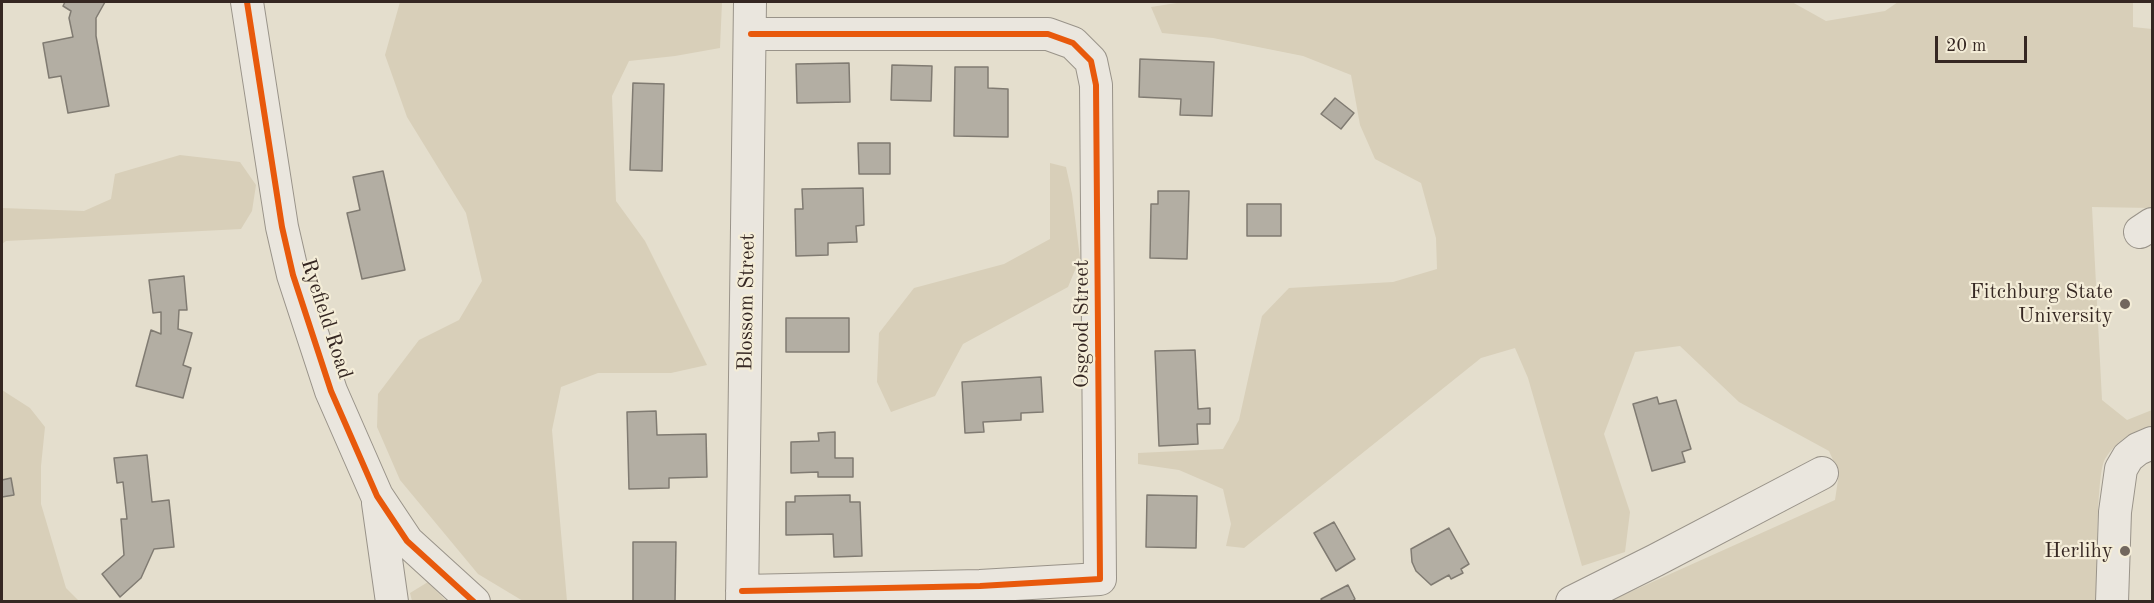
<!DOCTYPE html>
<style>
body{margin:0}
#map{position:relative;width:2154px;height:603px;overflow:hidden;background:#e4decd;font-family:"Old Standard TT",serif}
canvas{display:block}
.frame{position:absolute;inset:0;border:3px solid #352722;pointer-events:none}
.scale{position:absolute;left:1935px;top:36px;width:92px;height:27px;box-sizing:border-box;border:3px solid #352722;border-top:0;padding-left:8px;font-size:18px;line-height:21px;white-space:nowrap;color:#352722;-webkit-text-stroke:4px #f4edd8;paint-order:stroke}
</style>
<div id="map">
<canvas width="2154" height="603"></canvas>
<div class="frame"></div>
<div class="scale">20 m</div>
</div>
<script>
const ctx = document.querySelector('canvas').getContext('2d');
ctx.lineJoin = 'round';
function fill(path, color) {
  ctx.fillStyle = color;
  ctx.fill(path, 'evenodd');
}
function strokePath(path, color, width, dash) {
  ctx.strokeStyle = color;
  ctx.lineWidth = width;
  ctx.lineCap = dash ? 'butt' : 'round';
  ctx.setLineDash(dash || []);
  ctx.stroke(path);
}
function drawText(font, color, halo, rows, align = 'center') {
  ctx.font = font + ' "Old Standard TT",serif';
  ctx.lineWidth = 4.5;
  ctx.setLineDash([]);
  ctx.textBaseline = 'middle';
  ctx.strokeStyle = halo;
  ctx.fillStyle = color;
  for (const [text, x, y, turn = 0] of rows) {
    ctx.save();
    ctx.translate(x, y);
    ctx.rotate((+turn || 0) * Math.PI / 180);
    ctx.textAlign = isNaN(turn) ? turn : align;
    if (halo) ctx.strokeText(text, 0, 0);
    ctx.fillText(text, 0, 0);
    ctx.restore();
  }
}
fill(new Path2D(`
 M400 2H722L720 48 675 56 629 61 612 96 616 201 645 241 707 365 671 373H598L561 387 552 430 567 601H523L478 574 400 480 377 427 378 394 419 340 459 320 482 281 466 213 407 117 385 55Z
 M1183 2H1792L1826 21 1885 11 1898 2H2133V27L2152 29V208L2092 207 2102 400 2127 420 2152 410V426C2132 431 2116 441 2105 459 2096 473 2097 578 2096 601H1610L1835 500 1839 473 1829 451 1739 402 1680 346 1635 352 1604 434 1630 512 1625 552 1582 566 1528 378 1515 348 1481 358 1244 548 1226 546 1231 524 1223 489 1179 470 1138 464V453L1223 449 1239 420 1262 316 1289 288 1393 282 1437 269 1436 238 1421 183 1375 159 1360 125 1351 75 1303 56 1213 38 1162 33 1151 7Z
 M180 155 240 162 256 185 252 211 241 229 6 241 2 244V208L84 211 111 199 115 174Z
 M1050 163 1066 167 1072 194 1080 258 1068 287 963 344 935 396 891 412 877 382 879 333 914 288 1004 264 1050 239Z
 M2 390 30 408 45 427 41 466V504L66 588 79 601H2Z
 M428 582 446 601H412L410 593Z`), '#d8cfb9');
const building = new Path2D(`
 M65 2H105L96 18V36L109 106 68 113 61 76 49 78 43 43 73 37 69 18 71 11 63 6Z
 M1140 59 1214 62 1212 116 1180 115 1181 99 1139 97Z
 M849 63 850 102 797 103 796 64Z
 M892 65 932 66 931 101 891 100Z
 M955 67H988V88L1008 89V137L954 136Z
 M633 83 664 84 662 171 630 170Z
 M1335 98 1354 113 1341 129 1321 114Z
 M858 143H890V174H859Z
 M383 171 405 270 362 279 347 213 360 210 353 177Z
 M863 188 864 225 856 226 857 242 828 243V255L796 256 795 209H803L802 189Z
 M1158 191H1189L1187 259 1150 258 1151 204H1158Z
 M1247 204H1281V236H1247Z
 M184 276 187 310H179L178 329 192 333 183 365 191 368 183 398 136 386 151 330 161 334V312L153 313 149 280Z
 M786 318H849V352H786Z
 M1195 350 1198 409 1210 408V424H1197L1198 444 1159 446 1155 351Z
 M1041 377 1043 412 1021 413V420L983 422 984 432 965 433 962 382Z
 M1657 397 1659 404 1676 400 1691 449 1682 452 1685 462 1652 471 1633 404Z
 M656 411 657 435 706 434 707 477 669 478V488L629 489 627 412Z
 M835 432V458H853V477H818V472L791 473V442L819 441 818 433Z
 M147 455 152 502 169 500 174 547 154 549 141 578 120 597 102 574 124 555 121 519H127L123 482 117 483 114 458Z
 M11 478 14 495 2 497V480Z
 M850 495V502H860L862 556 834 557 833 534 786 535V502H795V496Z
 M1147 495 1197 496 1196 548 1146 547Z
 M1334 522 1355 559 1336 571 1314 533Z
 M1449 528 1469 564 1461 569 1463 573 1451 579 1449 575 1431 585 1416 571 1412 562 1411 549Z
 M633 542H676L675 602H633Z
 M1348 585 1355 599 1351 602H1323L1321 599Z`);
fill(building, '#b3aea3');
strokePath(building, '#807b72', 1.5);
const minor = new Path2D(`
 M247 2 282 227 293 275 331 391 377 496 407 541 474 602
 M2140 232 2152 224
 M378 503 392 602
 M742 591 980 586 1100 579 1096 85 1091 61 1073 43 1048 34H751
 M742 602 750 2
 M1572 602 1656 560 1822 473
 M2112 602 2115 512 2121 469 2128 457 2138 449 2152 443`);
strokePath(minor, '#999389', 34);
strokePath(minor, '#eae6de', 32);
strokePath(new Path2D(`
 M247 2 282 227 293 275 331 391 377 496 407 541 474 602
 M742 591 980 586 1100 579 1096 85 1091 61 1073 43 1048 34H751`), '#e8590c', 6);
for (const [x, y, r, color] of [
 [2125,304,6,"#72675e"],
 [2125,551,6,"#72675e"]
]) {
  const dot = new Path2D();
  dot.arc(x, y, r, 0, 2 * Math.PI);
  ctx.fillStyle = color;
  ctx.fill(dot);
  strokePath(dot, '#f4edd8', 2);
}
drawText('21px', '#352722', '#f4edd8', [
 ["Fitchburg State",2113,292],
 ["University",2113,316],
 ["Herlihy",2113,551]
], 'right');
drawText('21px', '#352722', '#f4edd8', [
 ["Blossom Street",747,302,-89],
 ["Ryefield Road",326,319,72],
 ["Osgood Street",1082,324,-90]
]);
</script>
